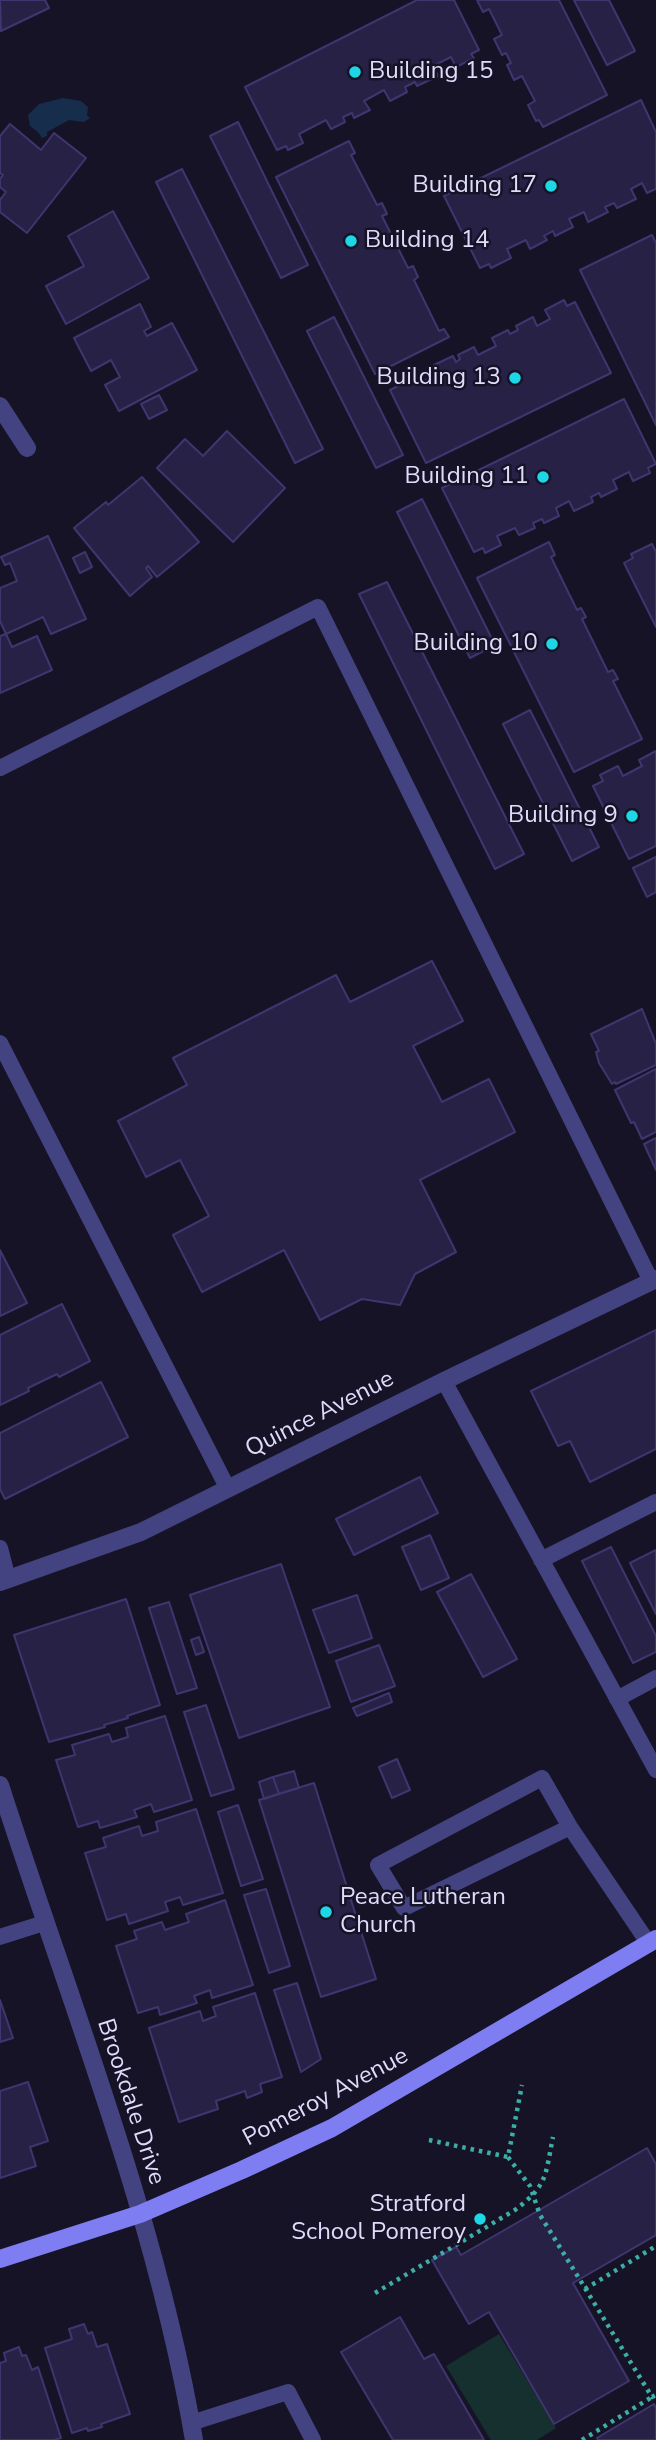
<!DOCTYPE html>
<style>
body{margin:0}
canvas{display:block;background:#161327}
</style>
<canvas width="656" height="2440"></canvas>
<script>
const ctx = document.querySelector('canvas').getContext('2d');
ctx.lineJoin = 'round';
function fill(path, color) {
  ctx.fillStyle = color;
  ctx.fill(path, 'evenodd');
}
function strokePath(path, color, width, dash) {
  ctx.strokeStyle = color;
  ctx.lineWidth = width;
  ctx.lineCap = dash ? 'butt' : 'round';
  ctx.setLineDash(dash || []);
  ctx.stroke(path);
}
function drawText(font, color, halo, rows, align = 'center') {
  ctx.font = font + ' "Nunito Sans",sans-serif';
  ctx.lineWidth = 5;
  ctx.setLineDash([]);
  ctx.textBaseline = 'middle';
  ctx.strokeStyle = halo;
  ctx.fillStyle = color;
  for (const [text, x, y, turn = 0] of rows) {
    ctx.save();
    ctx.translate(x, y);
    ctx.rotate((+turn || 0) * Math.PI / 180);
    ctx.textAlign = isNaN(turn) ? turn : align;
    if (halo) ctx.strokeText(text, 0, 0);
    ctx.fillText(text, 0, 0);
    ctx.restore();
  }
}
fill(new Path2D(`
 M499 2334 556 2428 537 2440H491L446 2366Z`), '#16302f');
fill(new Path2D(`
 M63 98 81 101 88 107 87 115 90 118 84 122 69 120 47 132V136L42 138 38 132 30 126 28 115 39 104Z`), '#162d4c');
const building = new Path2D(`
 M0 0H45L49 8 1 31Z
 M417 0H454L479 50 471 54 474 58 456 67 451 57 433 66 438 76 417 86 415 82 405 87 407 92 390 101 384 90 364 101 370 110 354 118 352 113 343 117 345 122 331 129 326 120 299 134 303 143 288 150 286 146 277 150 245 87Z
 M477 0H559L607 95 543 127 539 120 536 121 528 105 535 101 522 76 514 80 507 65 511 63 506 53 502 55 494 39 502 35 489 9 483 12Z
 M574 0H609L635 51 607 65Z
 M641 100 656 132V189L647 193 642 183 631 189 636 199 617 208 614 203 605 207 608 212 588 222 584 212 569 219 573 227 555 236 553 231 544 236 547 240 530 249 526 240 507 249 511 258 491 268 489 264 480 268 444 196Z
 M238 122 308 265 281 278 210 136Z
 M10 124 41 150 54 133 86 158 27 233 0 212V200L6 192 0 187V179L3 175 0 173V136Z
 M349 141 355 153 351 155 377 205 382 203 387 214 382 216 408 268 413 266 418 277 414 280 439 331 444 329 449 337 375 374 276 177Z
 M182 169 323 449 295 463 156 182Z
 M113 211 149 278 66 324 46 286 84 266 68 236Z
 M652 235 656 243V425L580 270Z
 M564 300 567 306 575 302 611 373 426 463 390 390 400 385 399 382 415 374 419 383 438 374 434 365 453 356 456 362 460 359 458 355 474 347 478 355 496 346 492 338 508 330 510 334 518 330 516 326 533 317 537 326 550 319 545 310Z
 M140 304 151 327 144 331 147 336 172 323 197 370 119 411 105 385 120 377 111 360 91 371 74 338Z
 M334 317 403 455 376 468 307 331Z
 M159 395 167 410 149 419 141 404Z
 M624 399 656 464 648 468 650 473 633 481 629 472 613 480 617 489 601 497 599 493 591 497 593 502 574 511 569 501 556 508 559 516 544 523 542 519 533 523 535 528 519 535 515 528 497 536 501 545 485 553 483 548 474 552 442 488Z
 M227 431 285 488 233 542 157 468 185 439 203 456Z
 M142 477 199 542 157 577 148 566 146 568 152 577 130 596 74 528 106 502 108 505Z
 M422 499 495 645 470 658 397 512Z
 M48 536 86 619 51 634 43 617 6 634 0 621V588L17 581 10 563 5 565 1 557Z
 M549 542 555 555 551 557 577 610 581 608 586 617 582 619 608 672 613 670 618 679 613 681 642 739 574 772 477 578Z
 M652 544 656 552V627L624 563 633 558 631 554Z
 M85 552 92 567 80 573 73 558Z
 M387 582 524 854 495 869 359 594Z
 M6 634 12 647 37 636 52 670 0 693V636Z
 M530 710 599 847 572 861 503 724Z
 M656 751V846L629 859 593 786 603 781 600 775 618 766 623 776 642 766 639 760Z
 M656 857V892L647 897 633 868Z
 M432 961 463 1021 413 1046 442 1102 489 1079 515 1132 420 1180 456 1252 415 1274 400 1305 362 1299 320 1320 284 1250 202 1292 173 1235 209 1216 180 1160 146 1177 118 1121 187 1085 173 1058 336 975 350 1002Z
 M642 1009 656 1044V1065L616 1084 615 1082 612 1084 599 1063 596 1052 599 1051 591 1034Z
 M656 1069V1132L642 1139 634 1122 631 1123 615 1090Z
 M656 1138V1170L644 1144Z
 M0 1250 27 1303 0 1316Z
 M62 1304 90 1361 59 1377 57 1374 28 1388 29 1391 0 1405V1335Z
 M656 1330V1449L590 1482 570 1441 558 1446 531 1391Z
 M101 1382 128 1437 5 1499 0 1489V1433Z
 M420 1477 438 1513 354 1555 336 1519Z
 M430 1535 449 1578 421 1590 402 1547Z
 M611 1547 656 1636V1652L633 1663 582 1561Z
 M656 1550V1614L630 1563Z
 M281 1564 330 1707 239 1738 190 1595Z
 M471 1574 517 1659 483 1677 437 1592Z
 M357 1595 372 1638 329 1653 313 1610Z
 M126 1599 160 1705 127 1716 128 1718 104 1725 105 1727 49 1742 14 1635Z
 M169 1602 197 1688 177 1694 149 1608Z
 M199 1637 204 1652 196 1655 191 1640Z
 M379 1645 395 1686 351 1702 336 1661Z
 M389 1693 392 1702 357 1716 353 1708Z
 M206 1705 234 1789 211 1796 184 1712Z
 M165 1716 192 1800 154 1812 151 1804 134 1810 137 1817 100 1828 98 1821 78 1827 56 1760 75 1755 72 1745 109 1734 112 1742 128 1737 126 1728Z
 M397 1759 410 1790 392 1798 379 1767Z
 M294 1771 299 1788 279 1794 273 1777Z
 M273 1777 279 1794 264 1799 259 1782Z
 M314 1783 376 1979 321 1997 259 1800Z
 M238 1805 263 1879 241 1886 218 1812Z
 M196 1809 223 1893 183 1905 180 1897 165 1902 168 1911 129 1924 126 1914 107 1920 85 1853 106 1847 103 1838 139 1826 142 1836 158 1831 156 1822Z
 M266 1889 290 1966 269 1973 244 1895Z
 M225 1900 253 1985 212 1998 210 1990 194 1996 197 2003 160 2015 158 2007 138 2013 116 1946 137 1939 134 1931 162 1922 165 1930 189 1922 186 1914Z
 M297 1983 321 2059 301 2072 274 1990Z
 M255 1993 282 2077 260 2084 262 2092 247 2098 245 2091 216 2101 218 2109 179 2122 149 2028 200 2011 203 2021 216 2016 213 2007Z
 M0 2000 13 2038 0 2042Z
 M28 2082 48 2141 30 2147 36 2166 0 2178V2091Z
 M647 2148 656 2164V2235L573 2283 629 2381 554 2424 489 2312 469 2324 432 2260 456 2247 461 2255Z
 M400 2317 424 2359 434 2354 484 2440H393L341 2352Z
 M84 2324 88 2334 92 2332 97 2347 107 2344 130 2414 101 2424 102 2427 88 2431 87 2428 72 2433 45 2348 72 2339 69 2329Z
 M19 2347 22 2356 26 2355 32 2370 38 2367 61 2438 54 2440H0V2363L6 2361 4 2353Z
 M654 2404 656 2408V2440H598L597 2438Z`);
fill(building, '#272146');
strokePath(building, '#40356f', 2);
strokePath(new Path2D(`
 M429 2140 508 2157 522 2085
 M508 2157 530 2186 540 2215 652 2397 656 2395
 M585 2289 656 2246
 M375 2293 515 2210C548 2185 545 2176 553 2137
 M582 2440 652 2397`), '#3daea5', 4.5, [3.5, 5]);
strokePath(new Path2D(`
 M0 768 318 607 651 1281
 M0 1043 228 1489
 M444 1381 656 1770
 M0 1548 8 1579
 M541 1560 656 1502
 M617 1699 656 1678
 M570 1827 404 1908 378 1865 542 1778 570 1827 649 1944
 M0 1937 44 1923
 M191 2423 288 2392 313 2440`), '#444381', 16);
strokePath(new Path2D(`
 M0 406 27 448
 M0 1582 141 1532 444 1381 656 1279
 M0 1785C69 2001 156 2215 194 2440`), '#444381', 18);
strokePath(new Path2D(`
 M0 2259 140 2214 242 2170 332 2128 656 1939`), '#7e7df1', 18);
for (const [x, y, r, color] of [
 [355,72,7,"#1dd7e7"],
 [551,186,7,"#1dd7e7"],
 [351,241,7,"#1dd7e7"],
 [515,378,7,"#1dd7e7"],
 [543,477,7,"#1dd7e7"],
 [552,644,7,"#1dd7e7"],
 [632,816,7,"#1dd7e7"],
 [326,1912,7,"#1dd7e7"],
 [480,2219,7,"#1dd7e7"]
]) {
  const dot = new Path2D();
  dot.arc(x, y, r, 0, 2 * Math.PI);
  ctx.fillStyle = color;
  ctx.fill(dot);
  strokePath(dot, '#161327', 2.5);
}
drawText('24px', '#dfdcfb', '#161327', [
 ["Building 15",369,72,"left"],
 ["Building 17",537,186],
 ["Building 14",365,241,"left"],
 ["Building 13",501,378],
 ["Building 11",529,477],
 ["Building 10",538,644],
 ["Building 9",618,816],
 ["Peace Lutheran",340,1898,"left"],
 ["Church",340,1926,"left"],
 ["Stratford",466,2205],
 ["School Pomeroy",466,2233]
], 'right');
drawText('24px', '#dfdcfb', '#161327', [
 ["Quince Avenue",320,1415,-27],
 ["Pomeroy Avenue",326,2098,-28],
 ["Brookdale Drive",130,2102,72]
]);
</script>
